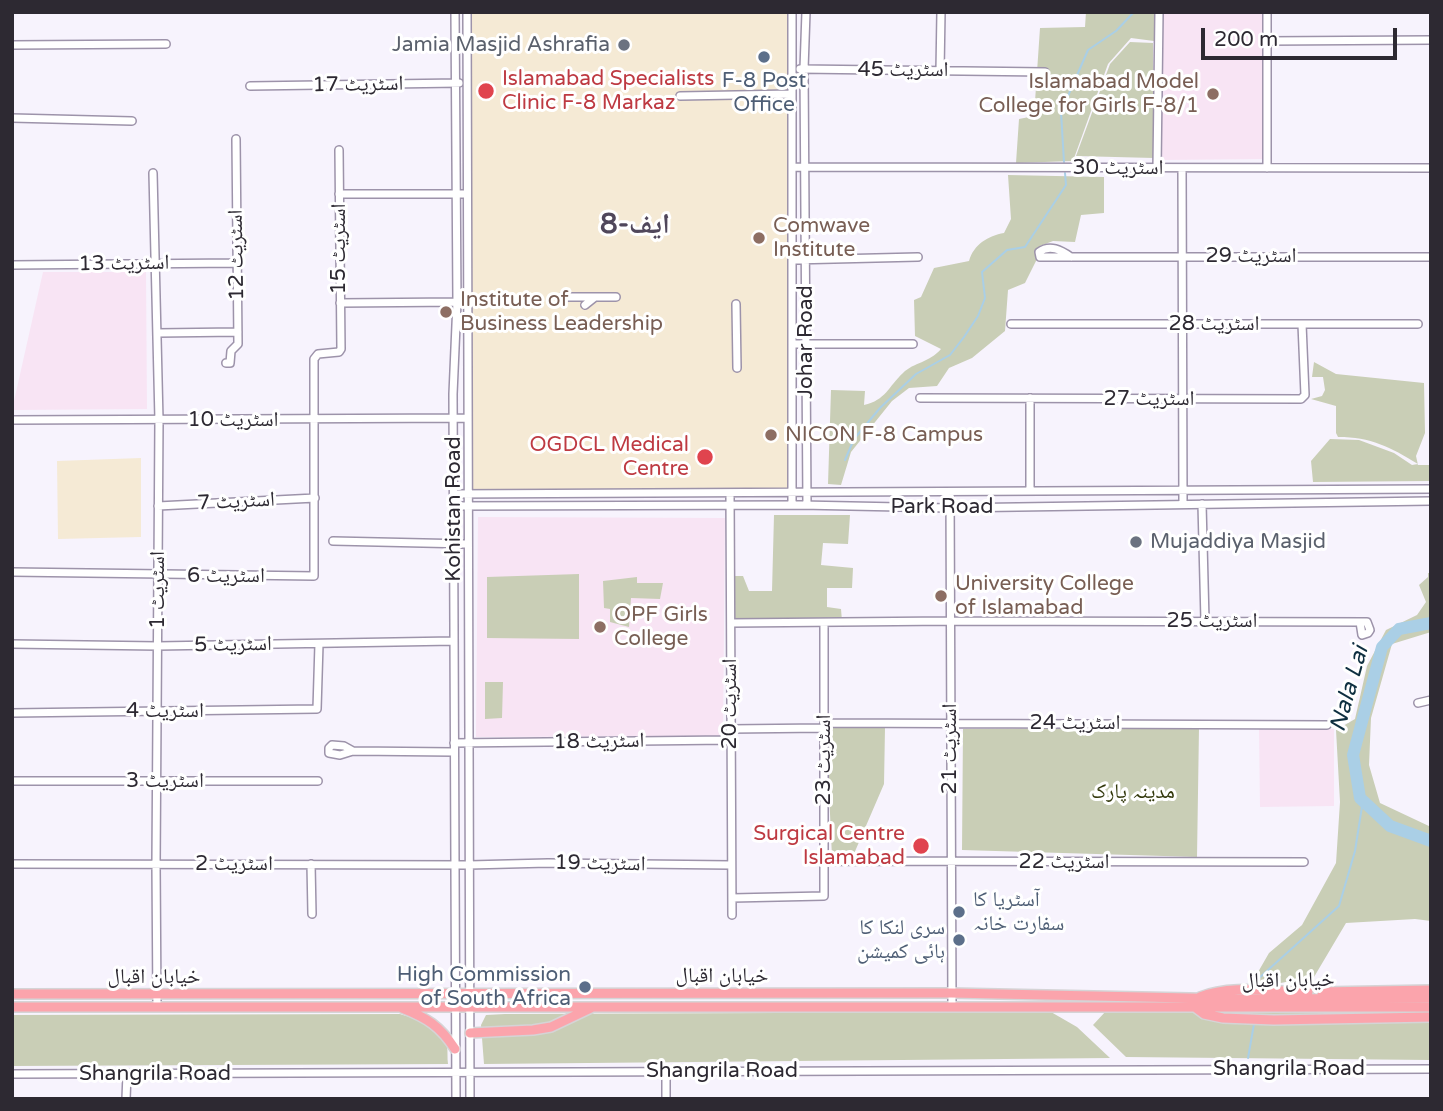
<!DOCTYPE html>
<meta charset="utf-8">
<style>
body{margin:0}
#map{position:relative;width:1443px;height:1111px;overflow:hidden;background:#f7f3fd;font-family:"Varela Round",sans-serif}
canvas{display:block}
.frame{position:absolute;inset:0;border:14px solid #2d2932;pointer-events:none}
.scale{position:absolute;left:1201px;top:28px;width:196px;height:32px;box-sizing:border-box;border:4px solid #2d2932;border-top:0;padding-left:9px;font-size:21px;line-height:24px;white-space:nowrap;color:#2d2932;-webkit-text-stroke:5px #fff;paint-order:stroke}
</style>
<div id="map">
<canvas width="1443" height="1111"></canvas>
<div class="frame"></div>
<div class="scale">200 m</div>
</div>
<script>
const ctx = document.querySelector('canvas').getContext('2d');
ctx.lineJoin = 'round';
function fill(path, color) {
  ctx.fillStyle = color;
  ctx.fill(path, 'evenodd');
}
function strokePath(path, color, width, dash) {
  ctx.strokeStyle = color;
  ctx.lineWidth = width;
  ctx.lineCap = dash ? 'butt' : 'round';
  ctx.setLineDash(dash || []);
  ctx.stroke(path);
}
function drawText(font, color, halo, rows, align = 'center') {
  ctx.font = font + ' "Varela Round","Noto Naskh Arabic",sans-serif';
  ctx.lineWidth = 6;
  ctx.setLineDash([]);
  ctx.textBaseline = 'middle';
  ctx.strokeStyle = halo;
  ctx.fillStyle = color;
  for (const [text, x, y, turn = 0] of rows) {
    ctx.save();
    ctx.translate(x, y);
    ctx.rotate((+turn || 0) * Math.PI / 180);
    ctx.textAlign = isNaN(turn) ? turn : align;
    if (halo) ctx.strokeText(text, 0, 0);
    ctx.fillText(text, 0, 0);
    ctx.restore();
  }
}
fill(new Path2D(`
 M467 12H792V492L468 493Z
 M141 458V537L58 539 57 461Z`), '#f5ead5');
fill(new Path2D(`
 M1161 12H1265L1266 159 1161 160Z
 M43 272H146L147 409 12 410Z
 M478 517 725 518 723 736 476 737Z
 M1259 729H1334V806L1260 807Z`), '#f8e4f4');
fill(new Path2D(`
 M1086 12H1155L1154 41 1131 38 1108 64 1073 161 1016 163 1019 119 1034 116 1040 28 1085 27Z
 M1130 42 1153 43 1154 158 1076 156 1110 64Z
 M1008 175 1104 177V213L1081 215 1075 242 1053 241 1040 246 1037 259 1025 283 1008 290 1005 331 972 358 949 368 937 386 909 388 892 401 851 452 841 485 828 484 831 390 865 391 864 405C886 400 888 387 903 373 914 362 929 363 941 349L915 336 914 300 921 297 934 268 969 261C974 244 988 236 1004 233L1011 219Z
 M1314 362 1336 374 1424 383 1425 433 1416 456 1418 465H1431V481L1313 482 1311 461 1330 439 1359 440 1394 453 1412 465 1418 464C1390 447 1371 437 1338 437L1336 433V406L1311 399 1322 396 1325 390 1323 377H1312Z
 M774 515H850L848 544 823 543 821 565 853 568 852 588H827V607L841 609 842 621 734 619 735 576H743L749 591H772Z
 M1428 573H1431V632L1392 644 1371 718 1369 765 1380 803 1431 827V921L1415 919 1346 923 1314 977C1292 980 1272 986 1250 986L1269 953 1302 925 1336 863 1340 802 1336 730 1355 719 1367 666 1386 630 1417 615 1426 602 1419 585 1428 577Z
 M579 574V639L487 638V577Z
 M637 577V583H663L660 599 631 598 629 627 610 622V609L604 608 603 581Z
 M485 682H503L502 718 485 719Z
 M826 727 885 728 884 784 853 856 832 857Z
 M1199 728 1197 857 962 850 963 729Z
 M1431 1009V1060L1126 1057 1093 1025 1106 1011Z
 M1051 1012 1077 1027 1110 1058 484 1064 481 1025 486 1015 505 1014Z
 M400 1014C416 1019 443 1028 447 1046 448 1052 447 1058 448 1064L12 1066V1015Z`), '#c9ceb6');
strokePath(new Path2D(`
 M1064 162 1061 112 1088 50 1116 31 1134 12
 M845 460 854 439 880 408 916 374 950 355 964 337 978 316 985 298 982 272 1007 250 1025 247 1066 185 1065 173
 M1258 979 1339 906 1355 851 1363 800
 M1248 1058 1254 1024`), '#aacfe6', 2);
strokePath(new Path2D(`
 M1431 623 1399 629 1382 647 1353 755 1360 798 1390 826 1431 841`), '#aacfe6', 12);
const minor = new Path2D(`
 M455 12 457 302 453 394 456 1099
 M467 12 470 1099
 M806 12 804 69 807 505
 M1267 12V168
 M1267 41 1431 40
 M12 45 166 44
 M800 69 1045 72
 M940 71 941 12
 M250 86 459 83
 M680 96 792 94
 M12 118 132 121
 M792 167 1431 168
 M1157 168 1159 12
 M1182 168 1183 504
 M153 173 159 420 156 864 157 1007
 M339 194H467
 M1071 257C1061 250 1050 244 1039 252L1040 257H1431
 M792 260 918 257
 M12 265 237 263
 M562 297H595
 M340 303 459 302
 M736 304 737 368
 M585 305 595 297H616
 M1011 324H1418
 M158 333 238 332
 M792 344H913
 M226 363H230L231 351 238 344 236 139
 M920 398 1301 399 1305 395 1302 324
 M12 420 468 418
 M1030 491V398
 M950 492 952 1006
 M730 493 732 915
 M454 494 1431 489
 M1202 504 1205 621
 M792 505V12
 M158 506 315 498
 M454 506 801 505 949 508 1431 501
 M333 541 468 544
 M12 572 314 576V359L318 354 339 352 341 349 339 150
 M731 623 950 621 1367 622 1370 630 1368 633 1362 635 1360 622
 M12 644 158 646 454 641
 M1418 703 1431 700
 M12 713 317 709 319 644
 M824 723 1327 725
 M730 729 824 728
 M454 743 729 740
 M353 751 344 746 332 745 329 748V753L340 755 353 751 454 752
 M12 781H318
 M824 861 1304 862
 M12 864 469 865 548 863 731 865
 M311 864 312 914
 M732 898 824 896V623
 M12 1074 1431 1069
 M126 1099 127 1074
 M666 1099V1071`);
const major = new Path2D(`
 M1322 992 1431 990
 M12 994 951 993 1237 999 1431 998
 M1200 997C1232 984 1273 992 1308 992
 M1192 1005 1204 1014 1223 1018 1274 1020 1431 1017
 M12 1007H1431
 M402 1008C427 1018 440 1026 455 1049
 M470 1033 533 1030 551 1027 591 1008`);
strokePath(minor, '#9d93aa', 10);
strokePath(major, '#d5d4d6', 12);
strokePath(minor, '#fff', 7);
strokePath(major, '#fba4ac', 9);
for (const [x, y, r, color] of [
 [624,45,7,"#6b7280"],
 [764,57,7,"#5c6f8a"],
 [486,91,9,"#e0444e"],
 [1213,94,7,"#8d6e63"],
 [759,238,7,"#8d6e63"],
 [446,312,7,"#8d6e63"],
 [771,435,7,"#8d6e63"],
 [705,457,9,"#e0444e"],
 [1136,542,7,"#6b7280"],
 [941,596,7,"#8d6e63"],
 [600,627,7,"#8d6e63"],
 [921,846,9,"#e0444e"],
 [959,912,7,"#5c6f8a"],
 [959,940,7,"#5c6f8a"],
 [585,987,7,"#5c6f8a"]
]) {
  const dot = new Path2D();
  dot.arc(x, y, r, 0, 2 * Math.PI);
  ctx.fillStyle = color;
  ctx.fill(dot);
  strokePath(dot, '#fff', 2.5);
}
drawText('21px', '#5b616d', '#fff', [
 ["Jamia Masjid Ashrafia",610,45],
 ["Mujaddiya Masjid",1150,542,"left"]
], 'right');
drawText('21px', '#2d2932', '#fff', [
 ["اسٹریٹ 45",903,70],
 ["اسٹریٹ 17",358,85,-1],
 ["اسٹریٹ 30",1118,168],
 ["اسٹریٹ 15",339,249,-90],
 ["اسٹریٹ 12",237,255,-91],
 ["اسٹریٹ 29",1251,256],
 ["اسٹریٹ 13",124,264,-1],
 ["اسٹریٹ 28",1214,324],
 ["Johar Road",806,342,-90],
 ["اسٹریٹ 27",1149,399],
 ["اسٹریٹ 10",233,420],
 ["اسٹریٹ 7",236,502,-3],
 ["Park Road",942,507],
 ["Kohistan Road",454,509,-90],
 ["اسٹریٹ 6",226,576],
 ["اسٹریٹ 1",158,590,-90],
 ["اسٹریٹ 25",1212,621],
 ["اسٹریٹ 5",233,645,-1],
 ["اسٹریٹ 20",730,704,-90],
 ["اسٹریٹ 4",165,711],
 ["اسٹریٹ 24",1075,723],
 ["اسٹریٹ 18",599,742,-1],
 ["اسٹریٹ 21",950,749,-90],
 ["اسٹریٹ 23",824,760,-90],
 ["اسٹریٹ 3",165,781],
 ["اسٹریٹ 22",1064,862],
 ["اسٹریٹ 2",234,864],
 ["اسٹریٹ 19",600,864,1],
 ["خیابان اقبال",722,976],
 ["خیابان اقبال",154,977],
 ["خیابان اقبال",1288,981,-1],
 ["Shangrila Road",1289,1069],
 ["Shangrila Road",722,1071],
 ["Shangrila Road",155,1074]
]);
drawText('21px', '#be3a42', '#fff', [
 ["Islamabad Specialists",502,79,"left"],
 ["Clinic F-8 Markaz",502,103,"left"],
 ["OGDCL Medical",689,445],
 ["Centre",689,469],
 ["Surgical Centre",905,834],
 ["Islamabad",905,858]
], 'right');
drawText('21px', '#4e5e75', '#fff', [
 ["F-8 Post",764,81,"center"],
 ["Office",764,105,"center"],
 ["آسٹریا کا",973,900,"left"],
 ["سفارت خانہ",973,924,"left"],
 ["سری لنکا کا",945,928],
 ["ہائی کمیشن",945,952],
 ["High Commission",571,975],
 ["of South Africa",571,999]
], 'right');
drawText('21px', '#785e54', '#fff', [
 ["Islamabad Model",1199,82,"right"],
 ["College for Girls F-8/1",1199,106,"right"],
 ["Comwave",773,226],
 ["Institute",773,250],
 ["Institute of",460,300],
 ["Business Leadership",460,324],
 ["NICON F-8 Campus",785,435],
 ["University College",955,584],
 ["of Islamabad",955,608],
 ["OPF Girls",614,615],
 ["College",614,639]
], 'left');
drawText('21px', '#33390c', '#fff', [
 ["مدینہ پارک",1133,792]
]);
drawText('italic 23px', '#0e2f40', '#fff', [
 ["Nala Lai",1350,689,-74]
]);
drawText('bold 28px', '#50475b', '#fff', [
 ["ایف-8",635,226]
]);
</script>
